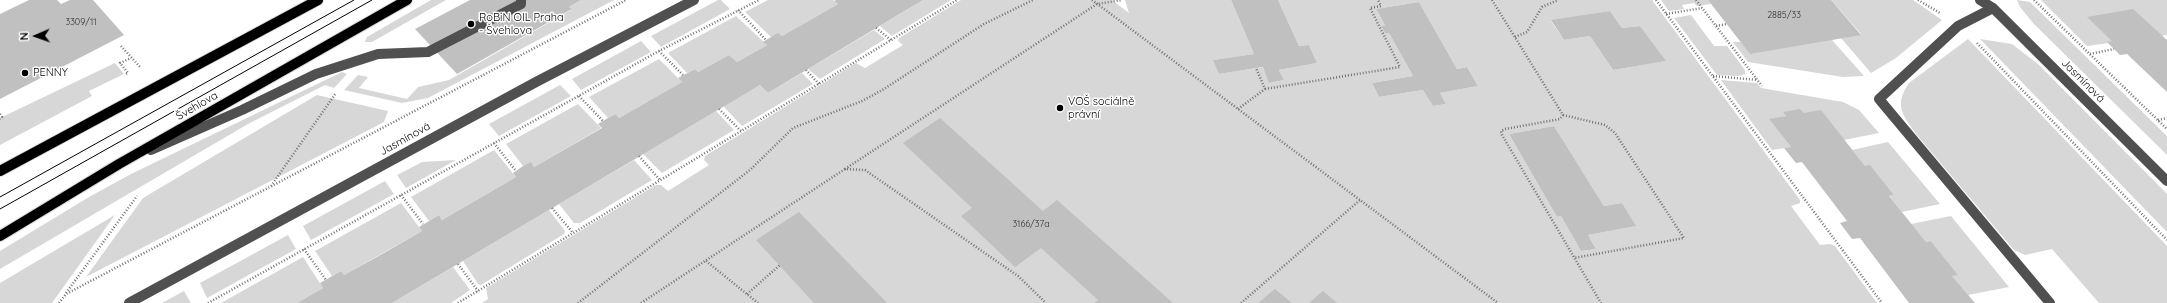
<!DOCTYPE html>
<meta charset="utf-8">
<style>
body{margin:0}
#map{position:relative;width:2167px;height:303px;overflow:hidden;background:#fff;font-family:Quicksand,sans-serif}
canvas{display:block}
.north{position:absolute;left:16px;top:16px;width:40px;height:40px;-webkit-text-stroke:3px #fff;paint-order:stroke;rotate:268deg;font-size:11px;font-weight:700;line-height:16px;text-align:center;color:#000}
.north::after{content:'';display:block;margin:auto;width:14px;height:18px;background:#000;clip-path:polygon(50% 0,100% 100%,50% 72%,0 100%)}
</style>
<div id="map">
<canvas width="2167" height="303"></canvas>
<div class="north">N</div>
</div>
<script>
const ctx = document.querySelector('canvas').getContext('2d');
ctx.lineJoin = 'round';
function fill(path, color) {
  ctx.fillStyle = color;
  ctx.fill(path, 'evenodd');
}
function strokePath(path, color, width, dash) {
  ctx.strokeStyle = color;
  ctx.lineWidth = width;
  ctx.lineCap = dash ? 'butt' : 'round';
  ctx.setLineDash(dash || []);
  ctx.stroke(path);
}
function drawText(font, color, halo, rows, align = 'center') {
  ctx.font = font + ' Quicksand,sans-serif';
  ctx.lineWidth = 3;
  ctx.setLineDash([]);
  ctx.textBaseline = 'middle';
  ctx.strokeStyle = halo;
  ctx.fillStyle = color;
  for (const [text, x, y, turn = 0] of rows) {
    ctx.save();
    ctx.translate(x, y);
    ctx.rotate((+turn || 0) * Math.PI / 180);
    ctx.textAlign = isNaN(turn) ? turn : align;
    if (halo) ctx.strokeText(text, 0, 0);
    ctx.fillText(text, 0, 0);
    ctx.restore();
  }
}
fill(new Path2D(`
 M431 0H446L372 42H365L367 37Z
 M581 0H614L428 98 402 103 344 90 358 75 368 77 359 88 407 99 418 87 449 80 571 10 569 7Z
 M718 0H721L730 9 661 47 651 36Z
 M768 0H833L838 4 782 36 771 37 745 12Z
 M923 0H951L892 36 880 26Z
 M961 0H1112L1129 13 1125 0H1231L1254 54 1214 60 1219 74 1263 67 1270 83 1284 80 1279 70 1317 63 1309 45 1299 46 1278 0H1652L1800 200V203L1791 206 1820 245 1830 244 1835 246 1877 303H482L488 299 486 288 656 185H661L668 191 709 165 704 160 705 156 856 63 865 68 903 45 898 41 899 38ZM1419 2 1457 69 1467 67 1478 86 1440 93 1446 104 1433 106 1423 90 1379 97 1372 83 1413 76 1389 33H1385L1381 26 1385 25 1376 9ZM1610 11 1622 28 1640 26 1665 61 1613 70 1590 36 1564 40 1551 21ZM1554 126 1604 206 1622 203 1635 226 1588 235 1596 249 1581 251 1561 216 1557 217 1509 134Z
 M1661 0H1708L1711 4 1697 6 1694 3 1682 5 1684 9 1669 11Z
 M1831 0H1913L1942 20 1896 58 1871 73 1841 38 1861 34Z
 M2017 0 2030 2 2167 136V155L2034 24 2020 7Z
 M2041 0H2167V35L2087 46Z
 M1691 15 1714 46H1727L1745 70V74L1739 76 1717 75 1674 18Z
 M736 16 767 45 737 62 729 55 698 72 695 69 687 73 668 53Z
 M874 30 885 39 820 79 808 69Z
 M1968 39 2167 246V303H2099L2052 249 2025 255 2014 250 1916 134C1902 114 1894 105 1909 83Z
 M1980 39 2012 44 2038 64 2167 194V232Z
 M1832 40 1864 76 1843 77 1748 62 1733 42Z
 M641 41 651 52 581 90 572 79Z
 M659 59 682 82 619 118 616 114 608 118 589 97Z
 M115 63 124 74 89 91 92 96 0 145V118Z
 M342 72 347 74 334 88 325 85 248 124 0 269V251L89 197 131 174Z
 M802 73 813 84 742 126 723 106 760 85 768 93Z
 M1721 80 1757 83 1761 88 1843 102 1859 110 1879 133 1844 140 1786 116 1770 120 1791 147 1772 150Z
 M560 85 571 96 499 136 489 124Z
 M317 95 388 111 384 122 86 277 143 198Z
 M578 104 601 128 534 167 531 163 523 166 506 144Z
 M716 111 734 130 662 173 643 154Z
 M1888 142 1940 204 1902 212 1889 196 1894 195 1870 166H1865L1852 150Z
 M494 150 516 177 442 220 439 215 429 221 411 197Z
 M456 160 406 188 397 175 422 162Z
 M634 160 652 180 580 223H574L559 204Z
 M385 181 394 194 311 240 303 226Z
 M401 203 422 231 344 275 341 271 332 276 315 251Z
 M549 210 565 231 564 234 481 285 478 284 463 261Z
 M115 215 52 303H0V283Z
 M1951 216 2009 287 1968 295 1952 276 1957 274 1931 241 1926 242 1911 224Z
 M288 235 296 249 207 298 200 283Z
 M303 257 323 288 297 303H221Z
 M453 267 470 290 451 303H392Z
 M184 291 191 303H162Z`), '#d7d7d7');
fill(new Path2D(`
 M29 0H57L61 4 70 0H93L124 35 0 99V14Z
 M470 0H581L569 7 572 9 457 74 415 29Z
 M836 0H923L768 93 760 85 392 303H297L323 288 320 283 341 271 344 275 384 253 422 231 419 227 439 215 442 220 516 177 513 173 523 166 531 162 534 167 602 128 598 124 608 118 616 114 619 118 682 82 678 78 695 69 698 72 729 55 737 62 767 45 763 42 766 40 778 33 782 36 838 4 834 1Z
 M1231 0H1278L1299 46 1309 45 1317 63 1279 70 1284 80 1269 83 1263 67 1219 74 1213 60 1254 54Z
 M1708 0H1831L1861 35 1750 54Z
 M1419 2 1457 69 1467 67 1478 86 1440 93 1446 104 1433 106 1423 90 1379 97 1372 83 1413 76 1389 33H1385L1381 26 1385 25 1376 9Z
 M2133 9 2167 40V92L2127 54 2120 55 2107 42 2112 41 2087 17Z
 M1610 11 1622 28 1640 26 1666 61 1613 70 1590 36 1564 40 1551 20Z
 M1800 109 1804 113 1821 110 1865 166 1870 165 1894 195 1889 196 1926 242 1931 241 1958 275 1952 276 1975 303H1909L1860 238 1852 239 1840 223 1847 221 1802 162 1796 163 1784 148 1791 147 1769 119 1786 116 1783 112Z
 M940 118 1043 211 1057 200 1173 303H1094L1098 300 1041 248 1015 267 961 216 972 208 903 143Z
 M1554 126 1604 206 1622 203 1636 226 1588 235 1596 249 1581 251 1561 216 1557 217 1509 134Z
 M799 212 887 303H814L756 240Z
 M1275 289 1292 303H1258Z
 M1323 291 1337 303H1309Z`), '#c0c0c0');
const major = new Path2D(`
 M0 171 318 0
 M0 236 119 164 407 0`);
strokePath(major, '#dbdbdb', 12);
strokePath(new Path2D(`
 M1092 0 1498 303
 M1492 0 1563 115 1560 119 1505 129 1501 131 1502 135 1601 303
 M1656 0 1882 303
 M1696 0 1762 86
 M1918 0 1940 13
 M2034 0 2167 129
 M738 10 766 40
 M1666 14 1702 8
 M1716 26 1727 24
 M876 28 891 40
 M1515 37 1527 32 1542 7 1558 0
 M1977 43 2167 240
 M121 46 141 68
 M659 51 683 75
 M2090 54 2114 49
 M806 70 819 84
 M126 74 128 73 120 63 131 58
 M1713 76 1758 80
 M1265 89 1400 67 1370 8 1381 6 1378 0
 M579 96 603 121
 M719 109 741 131
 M1238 109 1265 89 1256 68
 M0 114 2 117 0 119
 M1563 115 1605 125 1615 133 1684 238 1574 258
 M2158 120 2167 118
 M494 143 516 171
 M639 156 660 180
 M845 169 1097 4 1122 0
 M271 186 336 93
 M401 195 423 224
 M552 208 573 233
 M304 249 326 280
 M706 261 758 303
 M458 264 478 291
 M66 293 137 196
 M747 294 780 265
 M59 303 66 294 626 0
 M208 303 659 51 759 0
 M458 303 957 0
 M578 303 750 170 793 128 862 101 884 89 984 24 1033 0
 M641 303 845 169 865 170 1018 276 1046 303
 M1241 303 1360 200`), '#727272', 2.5, [1, 2]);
strokePath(new Path2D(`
 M1980 0 1993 8 2167 181
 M1993 8 1958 26 1879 99 2050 303
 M151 150 242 110 316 74 378 54 428 52 521 4V0
 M129 303 536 82 694 0`), '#505050', 10);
strokePath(major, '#000', 10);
strokePath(new Path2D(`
 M0 197 354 0
 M0 209 372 0`), '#000', 1);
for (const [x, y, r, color] of [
 [471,24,4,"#000"],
 [25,73,4,"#000"],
 [1060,108,4,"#000"]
]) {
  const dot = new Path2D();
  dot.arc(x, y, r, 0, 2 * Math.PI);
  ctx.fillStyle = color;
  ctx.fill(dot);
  strokePath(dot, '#fff', 1.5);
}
drawText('9px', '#303030', null, [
 ["2885/33",1784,15],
 ["3309/11",81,22],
 ["3166/37a",1031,224]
]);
drawText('11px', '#000', '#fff', [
 ["RoBiN OIL Praha",479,18],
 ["- Švehlova",479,31],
 ["PENNY",33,73],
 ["VOŠ sociálně",1068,102],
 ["právní",1068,115]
], 'left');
drawText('11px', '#000', '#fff', [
 ["Jasmínová",2083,81,45],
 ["Švehlova",197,106,-30],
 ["Jasmínová",405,139,-29]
]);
</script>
